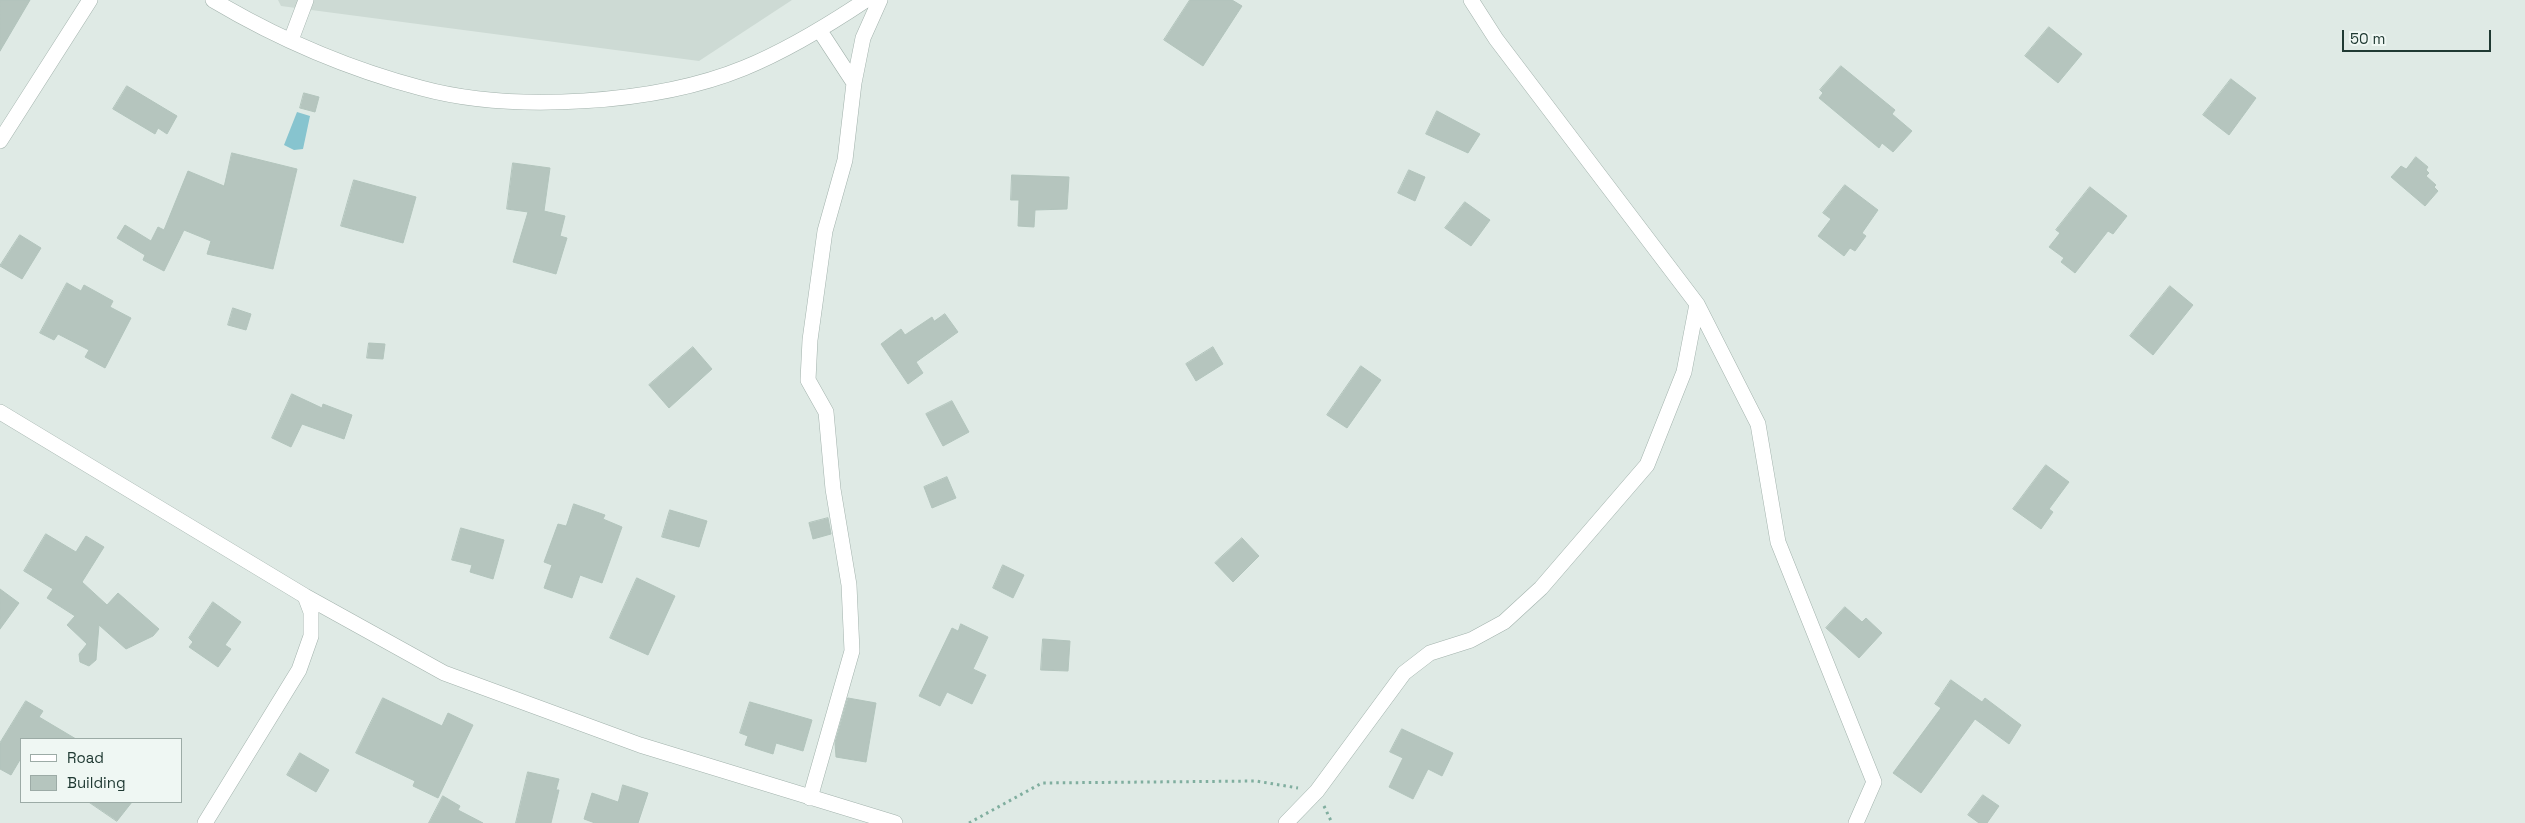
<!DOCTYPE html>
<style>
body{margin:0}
#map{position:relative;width:2525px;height:823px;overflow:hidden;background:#dfeae5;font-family:"Space Grotesk",sans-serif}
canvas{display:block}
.legend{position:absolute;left:20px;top:738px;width:162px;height:65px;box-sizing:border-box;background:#eff7f3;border:1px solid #9caba6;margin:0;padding:6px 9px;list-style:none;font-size:15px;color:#203a33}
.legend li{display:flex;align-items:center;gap:10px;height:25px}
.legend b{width:25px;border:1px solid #9caba6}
.scale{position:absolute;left:2342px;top:30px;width:149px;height:22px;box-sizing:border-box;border:2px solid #203a33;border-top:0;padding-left:6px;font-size:15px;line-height:18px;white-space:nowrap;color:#203a33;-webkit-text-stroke:4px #eff7f3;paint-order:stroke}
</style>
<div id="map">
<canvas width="2525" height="823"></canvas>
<ul class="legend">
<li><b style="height:6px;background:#fff"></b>Road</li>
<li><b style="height:14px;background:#b5c5be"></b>Building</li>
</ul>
<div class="scale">50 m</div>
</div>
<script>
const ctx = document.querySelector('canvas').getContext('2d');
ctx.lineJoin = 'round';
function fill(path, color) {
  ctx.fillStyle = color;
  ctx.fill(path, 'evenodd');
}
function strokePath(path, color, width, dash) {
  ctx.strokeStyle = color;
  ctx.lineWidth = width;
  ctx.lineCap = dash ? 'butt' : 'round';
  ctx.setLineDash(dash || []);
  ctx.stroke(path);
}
fill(new Path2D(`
 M278 0H792L699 61 281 6Z`), '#cddad4');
fill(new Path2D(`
 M297 112 310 116 303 149 294 150 284 145Z`), '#87c4cf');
const building = new Path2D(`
 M0 0H30L0 51Z
 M1190 0H1232L1242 6 1203 66 1164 40Z
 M2049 27 2082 54 2058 83 2025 56Z
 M1841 66 1895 110 1892 114 1912 131 1893 152 1882 143 1879 148 1819 98 1823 93 1820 90Z
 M2231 79 2256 98 2229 135 2203 115Z
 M127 86 177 116 167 134 158 128 155 134 113 109Z
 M304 93 319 97 315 112 300 108Z
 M1437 111 1480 134 1468 153 1426 134Z
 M232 153 297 169 273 269 207 254 211 241 184 230 164 271 143 260 145 255 117 238 125 225 151 241 158 227 164 230 188 171 224 186Z
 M2416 157 2428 167 2426 170 2429 173 2426 176 2436 185 2434 187 2438 191 2425 206 2391 177 2401 166 2406 169Z
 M513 163 550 168 544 211 565 216 560 236 567 238 556 274 513 262 528 212 507 209Z
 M1409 170 1425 177 1415 201 1398 193Z
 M1012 175 1069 177 1067 209 1035 210 1034 227 1018 226 1019 200H1011Z
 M354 180 416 197 403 243 341 226Z
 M1845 185 1878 210 1862 233 1866 236 1855 251 1850 248 1844 256 1818 236 1831 219 1823 213Z
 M2090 187 2127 216 2113 234 2108 231 2075 273 2061 262 2064 258 2049 247 2060 233 2056 230Z
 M1465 202 1490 220 1471 246 1445 228Z
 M20 235 41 248 22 279 0 266Z
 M67 283 81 291 84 285 113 301 110 307 131 318 105 368 85 357 89 350 58 334 54 340 40 333Z
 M2170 286 2193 305 2153 355 2130 336Z
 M233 308 251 314 246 330 228 325Z
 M945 314 958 332 916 362 923 373 908 384 881 344 901 329 905 335 932 317 934 321Z
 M369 343 385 344 383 359 367 358Z
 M693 347 712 369 669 408 649 385Z
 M1213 347 1223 364 1196 381 1186 364Z
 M1361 366 1381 380 1347 428 1327 415Z
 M292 394 322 408 323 404 352 415 344 439 302 424 291 447 272 438Z
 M952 401 969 432 943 446 926 414Z
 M2046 465 2069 482 2049 509 2053 512 2041 529 2013 509Z
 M947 477 956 498 932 508 924 487Z
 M574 504 605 515 603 519 622 527 602 583 580 575 572 598 544 588 552 565 544 562 558 524 566 526Z
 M670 510 707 521 699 547 662 537Z
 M828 518 831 534 813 539 809 523Z
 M461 528 504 540 493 579 470 572 472 565 452 560Z
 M46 534 76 552 86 536 104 547 82 582 107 605 118 593 159 629 153 636 126 649 99 625 96 660 89 666 80 662 79 654 87 644 67 625 75 616 47 598 53 589 24 571Z
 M1242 538 1259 556 1233 582 1215 563Z
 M1003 565 1024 575 1013 598 993 588Z
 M637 578 675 596 648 655 610 638Z
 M0 589 19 603 0 629Z
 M213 602 241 622 225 645 231 649 218 667 189 647 193 642 189 638Z
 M1845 607 1862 622 1866 618 1882 633 1859 658 1826 628Z
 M961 624 988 637 973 669 986 675 972 704 947 692 940 706 919 696 952 628 958 631Z
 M1043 639 1070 641 1068 671 1041 670Z
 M1951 680 1982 702 1985 698 2021 725 2009 744 1975 719 1921 793 1893 773 1941 708 1935 704Z
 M383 698 442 726 448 713 473 725 438 798 413 786 415 781 356 753Z
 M848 698 876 703 866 762 836 757 835 743Z
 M26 701 43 711 39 717 76 739H21V758L11 775 0 769V743Z
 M750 702 812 720 803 751 776 743 773 754 745 745 748 736 740 733Z
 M1402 729 1453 753 1442 776 1428 769 1413 799 1389 787 1403 758 1390 752Z
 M300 753 329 770 316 792 287 775Z
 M528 772 559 779 556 790H559L551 823H516Z
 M623 785 648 793 638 823H595L584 819 592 793 618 802Z
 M1983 795 1999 806 1987 823H1979L1968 815Z
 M443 796 460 806 458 810 483 823H429Z
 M89 802H132L117 821Z`);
fill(building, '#b5c5be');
strokePath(building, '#b2c4bc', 1);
const minor = new Path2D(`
 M213 0C277 38 349 69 421 88 513 113 656 104 744 68 788 50 827 26 866 0
 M1471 0 1496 39 1697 304 1758 424 1778 542 1874 782 1856 823
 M820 31 854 83
 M291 40 306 0
 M0 141 90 0
 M0 412 305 596 444 673 640 745 895 823
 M810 798 852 651 849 585 833 489 826 412 808 380 810 340 825 231 845 160 854 83 863 38 880 0
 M205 823 299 670 311 636V612L305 596
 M1286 823 1317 791 1404 673 1430 653 1471 640 1504 622 1541 588 1647 465 1684 372 1697 304`);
strokePath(minor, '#a2b2ac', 16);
strokePath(new Path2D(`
 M1324 806 1332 823
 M969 823 1042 783 1256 781 1298 788`), '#80ae9f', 3, [2.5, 4]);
strokePath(minor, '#fff', 15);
</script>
